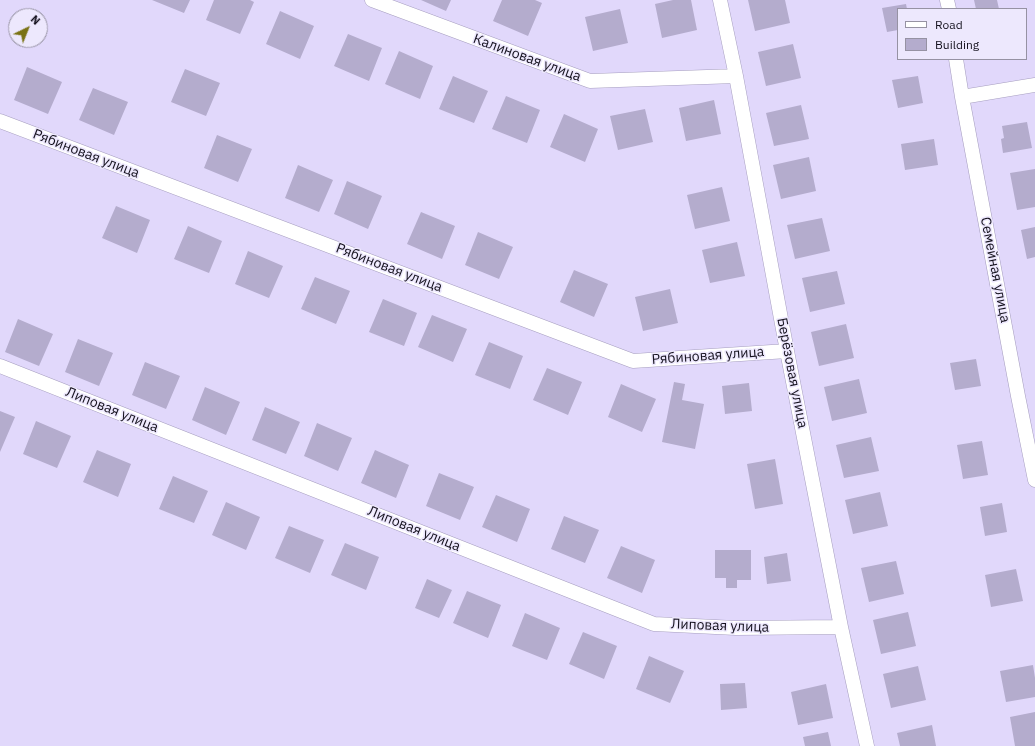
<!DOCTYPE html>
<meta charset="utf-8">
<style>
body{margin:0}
#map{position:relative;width:1035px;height:746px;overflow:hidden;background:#e1d8fb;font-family:"IBM Plex Sans",sans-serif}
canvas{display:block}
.legend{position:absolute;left:897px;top:8px;width:130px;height:52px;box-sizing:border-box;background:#ede8fd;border:1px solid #9692a3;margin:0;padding:5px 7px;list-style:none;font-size:12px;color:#14111d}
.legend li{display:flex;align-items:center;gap:8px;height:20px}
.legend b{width:20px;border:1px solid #9692a3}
.north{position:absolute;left:8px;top:8px;width:40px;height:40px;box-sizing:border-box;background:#ede8fd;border:1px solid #9692a3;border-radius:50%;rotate:43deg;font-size:11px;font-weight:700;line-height:16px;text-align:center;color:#14111d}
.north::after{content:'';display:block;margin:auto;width:14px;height:18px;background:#7a7214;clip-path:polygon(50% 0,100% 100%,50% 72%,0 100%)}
</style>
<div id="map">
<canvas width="1035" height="746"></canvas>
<ul class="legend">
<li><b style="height:5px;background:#fff"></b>Road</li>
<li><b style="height:11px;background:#b4accd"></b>Building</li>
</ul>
<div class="north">N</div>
</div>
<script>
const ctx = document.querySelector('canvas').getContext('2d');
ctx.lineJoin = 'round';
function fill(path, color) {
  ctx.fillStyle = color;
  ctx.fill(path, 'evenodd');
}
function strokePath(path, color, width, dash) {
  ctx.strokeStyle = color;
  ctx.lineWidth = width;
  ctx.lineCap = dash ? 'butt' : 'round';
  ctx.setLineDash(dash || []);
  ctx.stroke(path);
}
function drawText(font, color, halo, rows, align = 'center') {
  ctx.font = font + ' "IBM Plex Sans",sans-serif';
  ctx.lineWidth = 3;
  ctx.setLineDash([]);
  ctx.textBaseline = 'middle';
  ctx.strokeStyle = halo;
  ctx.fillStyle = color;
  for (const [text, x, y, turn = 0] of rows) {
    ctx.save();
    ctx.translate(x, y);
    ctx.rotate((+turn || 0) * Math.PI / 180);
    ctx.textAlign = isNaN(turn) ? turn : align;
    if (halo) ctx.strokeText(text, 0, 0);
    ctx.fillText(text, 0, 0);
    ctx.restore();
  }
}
fill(new Path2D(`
 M152 0H190L184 13Z
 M214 0H250L254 2 240 34 206 20Z
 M421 0H451L446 11Z
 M502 0H535L542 3 528 36 493 21Z
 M673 0H691L697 30 662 38 655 4Z
 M748 0H785L790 23 755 31Z
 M974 0H997L999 9H976Z
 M906 4 907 9H898V30L887 32 882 8Z
 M620 9 628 43 593 51 585 17Z
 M280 11 314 26 300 59 266 44Z
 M348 34 382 48 369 81 334 66Z
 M793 44 801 78 766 86 758 52Z
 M399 51 433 66 420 99 385 84Z
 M27 67 62 82 48 114 14 100Z
 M185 69 220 83 206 116 171 102Z
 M453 76 488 91 474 123 439 109Z
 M918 76 923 103 898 108 892 80Z
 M93 88 128 102 114 135 79 120Z
 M506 96 540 110 527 143 492 129Z
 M714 100 721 134 686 141 679 108Z
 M801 105 809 139 774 146 766 113Z
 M645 109 653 142 618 150 610 116Z
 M564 114 598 129 585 162 550 147Z
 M1027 122 1032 148 1003 153 1001 139 1004 138 1002 126Z
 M217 135 252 149 238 182 204 168Z
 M934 139 938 165 905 170 901 144Z
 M809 157 816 191 781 199 773 165Z
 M298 165 333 180 319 212 285 198Z
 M1035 169V207L1017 210 1010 173Z
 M347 181 382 196 368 229 334 214Z
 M722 187 730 221 695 229 687 195Z
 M116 206 150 220 137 253 102 238Z
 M421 212 455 226 442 259 407 244Z
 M822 218 830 251 795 259 787 225Z
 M188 226 222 241 209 273 174 259Z
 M1035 227V257L1027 259 1021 230Z
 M478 232 513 247 499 279 465 265Z
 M737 242 745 276 710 283 702 250Z
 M248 251 283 266 269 298 235 284Z
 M574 270 608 284 594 317 560 302Z
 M837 271 845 304 810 312 802 278Z
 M315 277 350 291 336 324 301 309Z
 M670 289 678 323 643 331 635 297Z
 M383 299 417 313 404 346 369 332Z
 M432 315 467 329 453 362 418 347Z
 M18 319 53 334 39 366 5 352Z
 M846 324 854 358 819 366 811 332Z
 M78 339 113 353 99 386 65 372Z
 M489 342 523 356 510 389 475 375Z
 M976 359 981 386 955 390 950 363Z
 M145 362 180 376 166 409 132 395Z
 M547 368 582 382 568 415 533 400Z
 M859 379 867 413 832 421 824 387Z
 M674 382 685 384 682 400 704 404 695 449 662 442Z
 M749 383 752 411 725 414 722 386Z
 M621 384 656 399 642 432 608 417Z
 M205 387 240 402 226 435 192 420Z
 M265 407 300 422 286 454 252 440Z
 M0 411 15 417 0 452Z
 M36 421 71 436 57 468 23 454Z
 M317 423 352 438 338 471 304 456Z
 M871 437 879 471 844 478 836 445Z
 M982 441 988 475 963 479 957 445Z
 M97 450 131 464 118 497 83 482Z
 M375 450 409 465 396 498 361 483Z
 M775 459 783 504 755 509 747 464Z
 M439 473 474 487 460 520 426 506Z
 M173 476 208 491 194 523 159 509Z
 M880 492 888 526 853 534 845 500Z
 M496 495 530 509 517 542 482 527Z
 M226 502 260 517 246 550 212 535Z
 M1002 503 1007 532 985 536 980 507Z
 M564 516 599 530 585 563 551 549Z
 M289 526 324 540 310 573 275 558Z
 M345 543 379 557 366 590 331 575Z
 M621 546 655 560 642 593 607 578Z
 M715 550H751V580H737V588H726V578H715Z
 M787 553 791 581 767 584 764 557Z
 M896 561 904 594 869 602 861 568Z
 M1016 569 1023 601 991 607 985 575Z
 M427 579 452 590 439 618 415 608Z
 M467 591 501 605 488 638 453 623Z
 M908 612 916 646 881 654 873 620Z
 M525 613 560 628 547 660 512 646Z
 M583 632 617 646 604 679 569 664Z
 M649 656 684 671 670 703 636 689Z
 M1033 665 1035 678V697L1006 702 1000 671Z
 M918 666 926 700 891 708 883 674Z
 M745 683 747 708 721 710 720 684Z
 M826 684 833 718 798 725 791 692Z
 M1035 712V746H1015L1010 717Z
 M932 725 936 746H900L897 733Z
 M828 732 831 746H805L803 737Z`), '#b4accd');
const minor = new Path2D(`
 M372 0 590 81 736 76
 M720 0 736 76 787 351 841 627 867 746
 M947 0 949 9
 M956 59 962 97 1018 396 1035 480
 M962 97 1035 85
 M0 121 633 361 787 351
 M0 366 654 624 736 628 841 627`);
strokePath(minor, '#a69ebf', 15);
strokePath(minor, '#fff', 14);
drawText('14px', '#14111d', '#ede8fd', [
 ["Калиновая улица",527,58,20],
 ["Рябиновая улица",86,154,21],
 ["Рябиновая улица",389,268,21],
 ["Семейная улица",995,270,79],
 ["Рябиновая улица",708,356,-4],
 ["Берёзовая улица",792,373,79],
 ["Липовая улица",112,410,22],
 ["Липовая улица",414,529,22],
 ["Липовая улица",720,626,2]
]);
</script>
